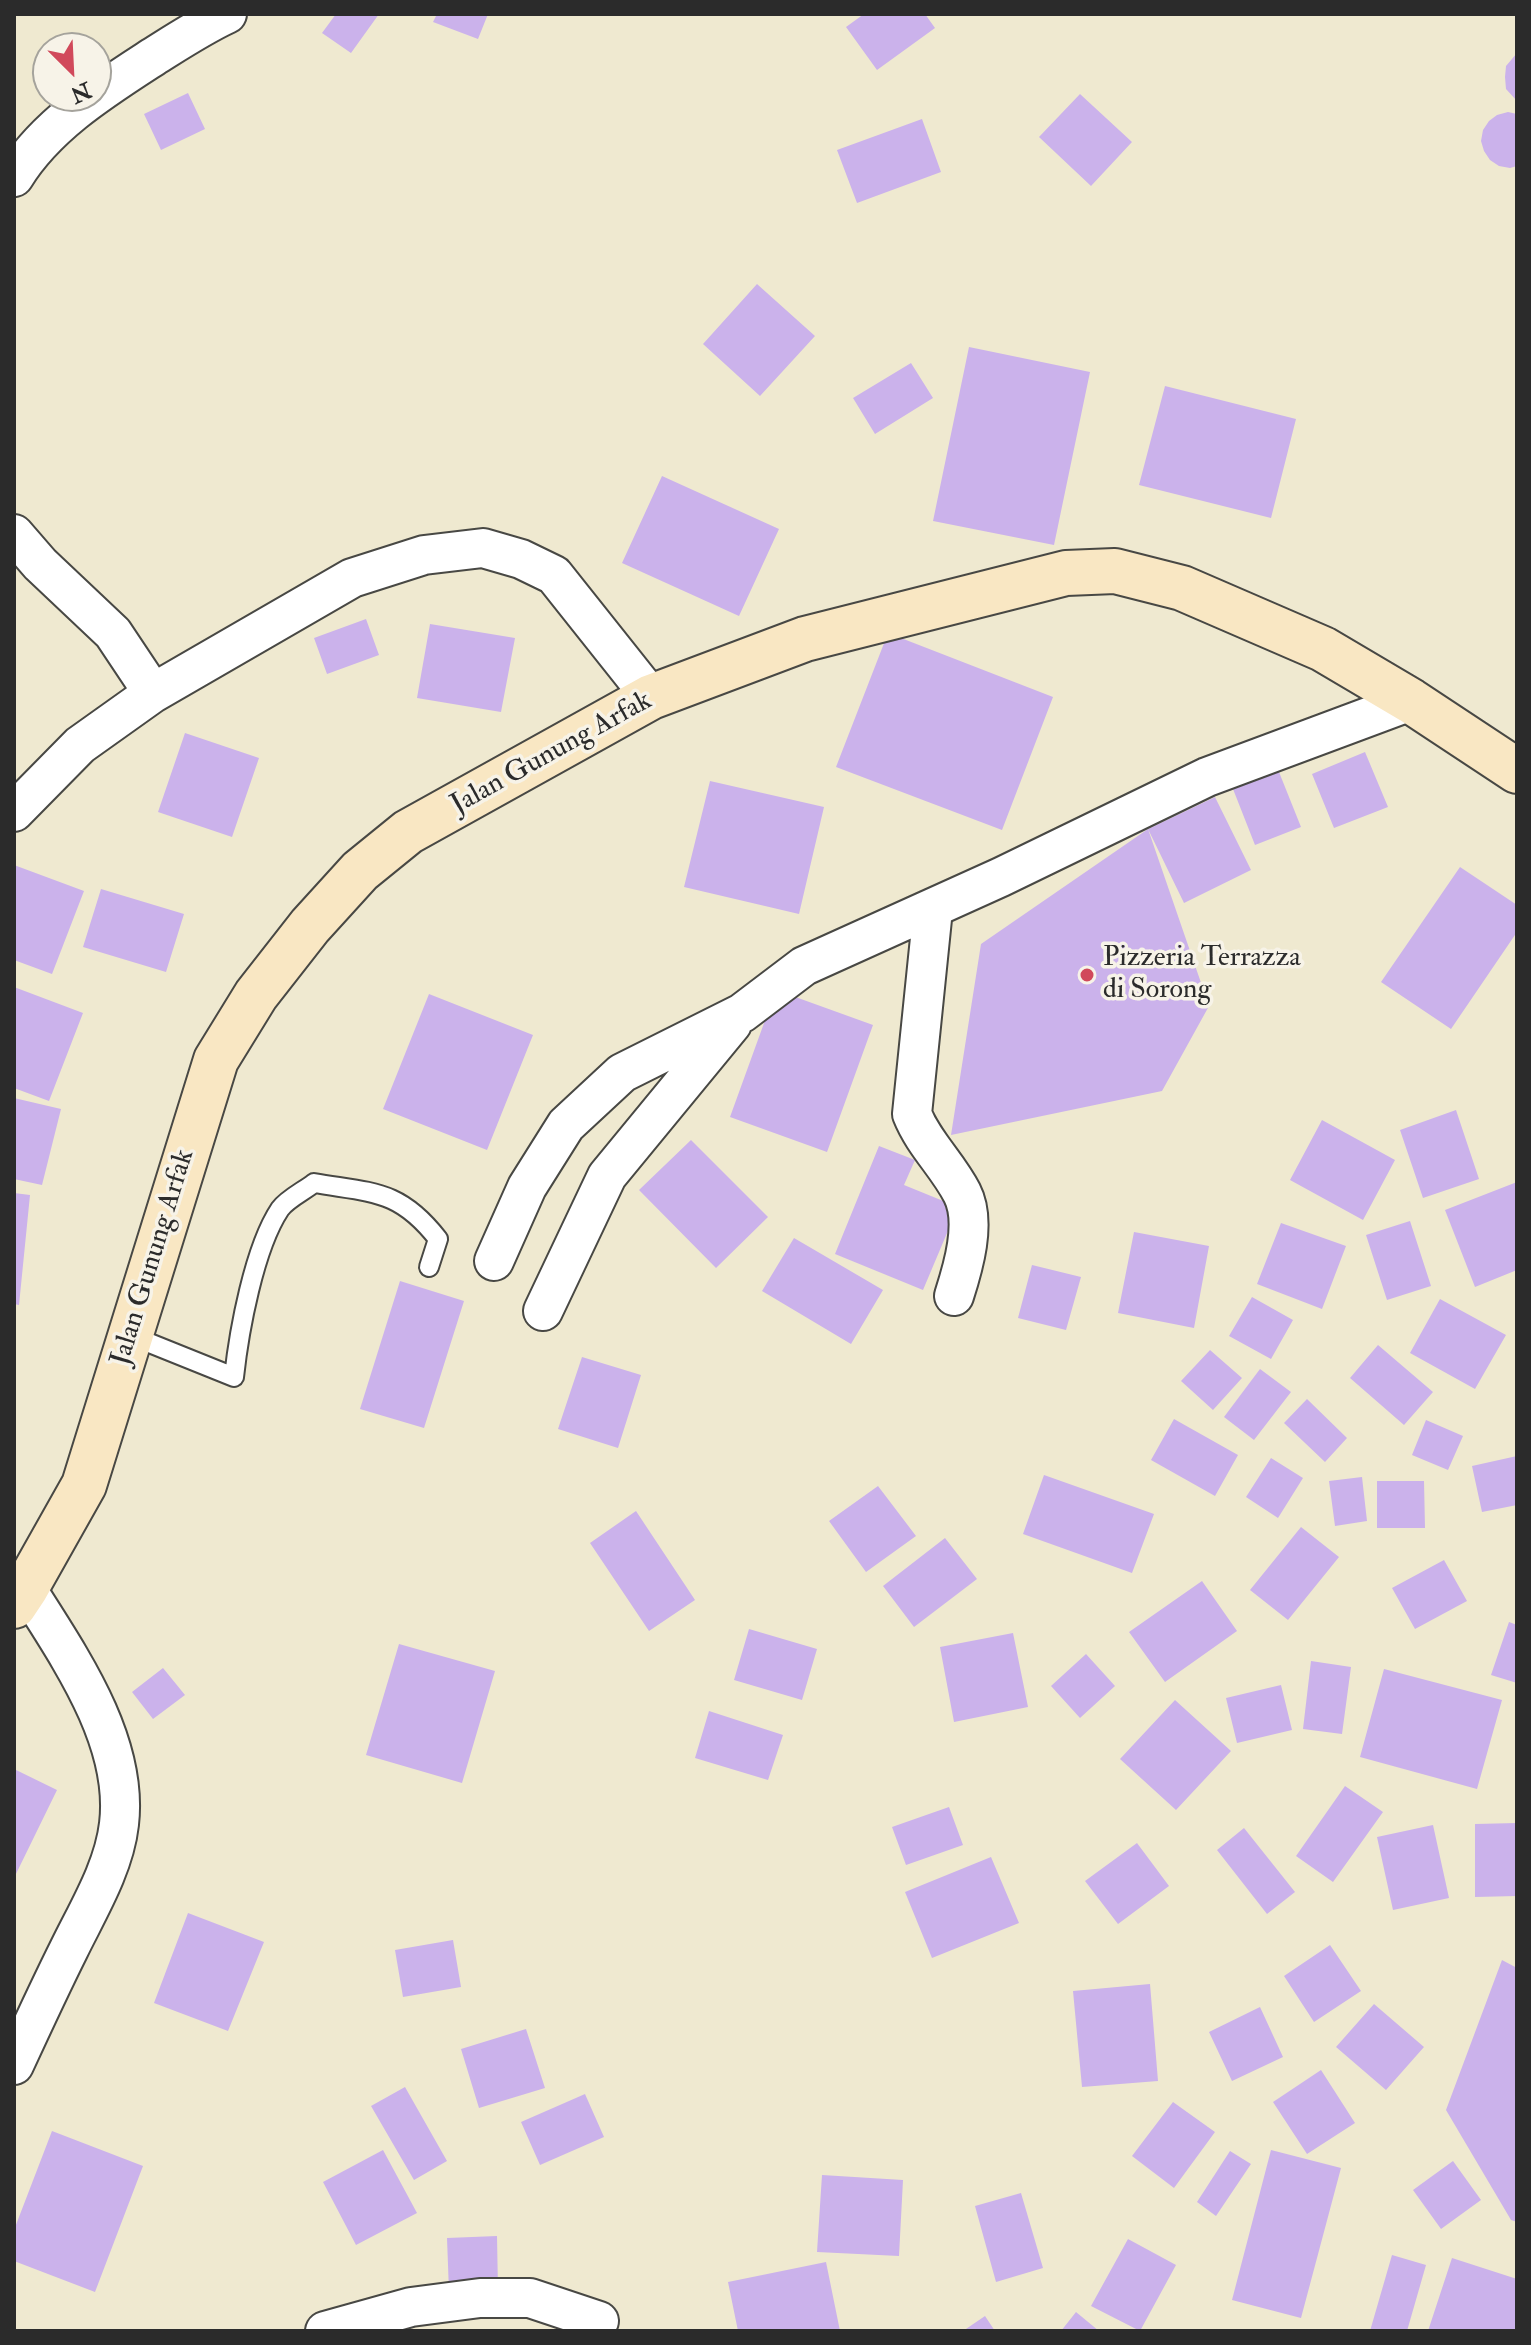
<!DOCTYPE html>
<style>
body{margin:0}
#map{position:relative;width:1531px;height:2345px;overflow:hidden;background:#efe9d0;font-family:"IM FELL Double Pica",serif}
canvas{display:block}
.frame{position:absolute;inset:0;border:16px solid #2b2b2b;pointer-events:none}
.north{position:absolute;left:32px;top:32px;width:80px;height:80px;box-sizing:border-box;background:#f7f3e8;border:2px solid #a5a39c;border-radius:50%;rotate:156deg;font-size:22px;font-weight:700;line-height:32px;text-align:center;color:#2b2b2b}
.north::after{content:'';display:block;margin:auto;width:28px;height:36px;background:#d1495b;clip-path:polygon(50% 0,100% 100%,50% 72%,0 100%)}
</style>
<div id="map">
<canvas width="1531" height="2345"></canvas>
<div class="frame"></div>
<div class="north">N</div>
</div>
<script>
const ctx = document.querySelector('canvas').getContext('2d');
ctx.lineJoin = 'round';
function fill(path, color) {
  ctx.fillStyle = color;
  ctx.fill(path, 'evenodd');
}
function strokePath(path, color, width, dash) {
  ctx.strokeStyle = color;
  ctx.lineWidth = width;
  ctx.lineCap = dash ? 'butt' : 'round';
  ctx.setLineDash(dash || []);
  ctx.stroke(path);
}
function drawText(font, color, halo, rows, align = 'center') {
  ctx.font = font + ' "IM FELL Double Pica",serif';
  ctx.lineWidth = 7;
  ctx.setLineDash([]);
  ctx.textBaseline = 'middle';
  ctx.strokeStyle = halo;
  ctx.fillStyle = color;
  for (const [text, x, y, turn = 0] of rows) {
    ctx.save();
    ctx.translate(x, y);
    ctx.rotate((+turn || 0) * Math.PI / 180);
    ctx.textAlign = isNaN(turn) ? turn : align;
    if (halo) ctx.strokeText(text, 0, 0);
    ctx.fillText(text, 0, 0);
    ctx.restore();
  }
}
fill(new Path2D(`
 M336 14H379L351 53 322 33Z
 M437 14H488L478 39 433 22Z
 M864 14H925L935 28 877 70 846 27Z
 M1517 53V101L1506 89 1505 77 1506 66Z
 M188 93 205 129 161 150 144 114Z
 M1080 94 1132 142 1091 186 1039 137Z
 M1508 112 1517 114V166L1510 168 1499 166 1490 160 1484 151 1481 141 1483 130 1489 121 1497 115Z
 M922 119 941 172 857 203 837 150Z
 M757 284 815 336 760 396 703 344Z
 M969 347 1090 372 1054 545 933 521Z
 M911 363 933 398 875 434 853 398Z
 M1165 386 1296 419 1271 518 1139 485Z
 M662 476 779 529 739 616 622 563Z
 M366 619 379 655 327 674 314 638Z
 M430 624 515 638 501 712 417 698Z
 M888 633 1053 697 1002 830 836 767Z
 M185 733 259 758 232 837 158 812Z
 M1365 752 1388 807 1334 828 1312 774Z
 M1279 772 1301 827 1255 845 1233 789Z
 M710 781 824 807 799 914 684 887Z
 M1215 797 1251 870 1184 903 1148 829Z
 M1148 829 1209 1006 1162 1091 951 1135 981 944Z
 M14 865 84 891 52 974 14 960Z
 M1460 867 1517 905V932L1451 1029 1381 982Z
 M101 889 184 914 166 972 83 947Z
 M14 987 83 1013 49 1101 14 1088Z
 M776 990 873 1025 827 1152 730 1117Z
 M429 994 533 1035 487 1150 383 1109Z
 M14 1098 61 1109 42 1185 14 1179Z
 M1456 1110 1479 1179 1423 1198 1400 1130Z
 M1322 1120 1395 1160 1363 1220 1290 1180Z
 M691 1140 768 1217 716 1268 639 1190Z
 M879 1146 915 1160 904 1185 958 1207 923 1290 835 1254Z
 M1517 1182V1270L1475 1287 1445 1210Z
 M14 1193 30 1195 19 1305 14 1304Z
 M1410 1221 1431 1286 1387 1300 1366 1235Z
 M1281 1223 1346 1246 1322 1309 1257 1284Z
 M1134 1232 1209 1246 1194 1328 1118 1313Z
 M794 1238 883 1290 851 1344 762 1291Z
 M1032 1265 1081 1277 1066 1330 1018 1318Z
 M400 1281 464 1301 424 1428 360 1409Z
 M1252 1297 1293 1320 1271 1359 1229 1336Z
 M1440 1299 1506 1335 1475 1389 1410 1353Z
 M1378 1345 1433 1392 1404 1425 1350 1378Z
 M1210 1350 1242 1378 1213 1410 1181 1381Z
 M582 1357 641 1375 618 1448 558 1429Z
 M1260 1369 1291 1392 1254 1440 1224 1417Z
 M1307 1399 1347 1438 1325 1462 1284 1423Z
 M1174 1419 1238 1455 1215 1496 1151 1460Z
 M1426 1420 1463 1436 1448 1470 1412 1455Z
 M1517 1456V1505L1482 1512 1472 1466Z
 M1271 1458 1303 1478 1278 1518 1246 1497Z
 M1044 1475 1154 1514 1132 1573 1023 1534Z
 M1362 1477 1367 1521 1335 1526 1329 1481Z
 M1377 1481H1424L1425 1528H1377Z
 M878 1486 916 1536 866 1572 829 1521Z
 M636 1511 695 1600 649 1631 590 1543Z
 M1301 1527 1339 1557 1288 1620 1250 1590Z
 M945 1538 977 1579 914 1627 883 1586Z
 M1444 1560 1467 1601 1415 1629 1392 1588Z
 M1202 1581 1237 1631 1165 1682 1129 1632Z
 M1509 1622 1517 1625V1683L1491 1675Z
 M749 1629 817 1649 802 1700 734 1680Z
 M1013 1633 1028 1707 954 1722 940 1647Z
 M399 1644 495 1671 462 1783 366 1755Z
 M1086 1654 1115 1686 1080 1718 1051 1686Z
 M1311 1661 1351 1667 1342 1734 1303 1729Z
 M163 1668 185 1695 153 1719 132 1692Z
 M1384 1669 1502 1700 1477 1789 1360 1757Z
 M1281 1685 1292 1730 1237 1743 1226 1698Z
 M1175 1700 1231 1751 1176 1810 1120 1759Z
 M709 1711 783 1735 768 1780 695 1758Z
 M14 1769 57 1790 14 1878Z
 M1345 1786 1383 1812 1333 1882 1296 1856Z
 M949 1807 963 1845 906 1865 892 1827Z
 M1517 1823V1896L1475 1897V1824Z
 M1433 1825 1449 1898 1393 1910 1377 1837Z
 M1244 1828 1295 1892 1267 1914 1217 1850Z
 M1137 1843 1169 1886 1118 1924 1085 1881Z
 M991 1857 1019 1923 932 1958 905 1892Z
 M188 1913 264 1942 228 2031 154 2003Z
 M453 1940 461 1987 403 1997 395 1950Z
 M1330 1945 1361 1991 1314 2022 1284 1976Z
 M1502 1960 1517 1968V2222L1511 2220 1446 2110Z
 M1150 1984 1158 2081 1082 2087 1073 1991Z
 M1374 2004 1424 2047 1386 2090 1336 2047Z
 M1260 2007 1283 2057 1232 2081 1209 2032Z
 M526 2029 545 2088 479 2108 461 2049Z
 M1321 2070 1355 2123 1307 2154 1273 2102Z
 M405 2087 447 2161 414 2180 371 2106Z
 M585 2094 604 2137 540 2165 521 2122Z
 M1173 2102 1215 2132 1174 2188 1132 2156Z
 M52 2131 143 2166 95 2292 14 2261V2230Z
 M383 2150 417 2213 356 2245 323 2182Z
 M1271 2150 1341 2168 1301 2318 1232 2300Z
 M1230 2151 1251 2164 1216 2216 1197 2202Z
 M1453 2161 1481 2200 1441 2229 1413 2190Z
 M822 2175 903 2180 899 2256 817 2252Z
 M1021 2193 1043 2268 996 2282 975 2206Z
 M497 2236 498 2291 449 2292 447 2238Z
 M1128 2239 1176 2265 1140 2331 1091 2306Z
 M1392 2255 1426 2265 1407 2331H1370Z
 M1452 2258 1517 2279V2331H1428Z
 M826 2262 840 2331H738L728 2282Z
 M1076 2312 1099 2331H1061Z
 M985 2316 995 2331H963Z`), '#cbb2eb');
const lane = new Path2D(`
 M132 1336 234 1377C239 1331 254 1248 280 1209 287 1199 304 1191 314 1183 372 1193 399 1189 438 1239L429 1267`);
const street = new Path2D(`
 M14 177C46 125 102 90 153 57 177 42 201 26 227 14
 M14 534 40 564 113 633 153 693
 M14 812 80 745 153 693 352 578 424 555 483 548 521 559 554 575 651 697
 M933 909 912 1114C924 1144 947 1164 962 1193 977 1222 963 1268 954 1296
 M494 1261 527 1187 566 1125 622 1073 742 1013 804 966 1001 877 1207 777 1411 701
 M543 1311 607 1176 732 1024
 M14 2065C32 2026 50 1987 69 1949 88 1910 114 1868 119 1824 129 1740 68 1655 26 1588
 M325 2331 411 2307 480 2298H530L599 2321`);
const secondary = new Path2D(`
 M14 1606 26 1588 84 1485 216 1060 256 995 310 926 360 871 408 832 651 697 805 639 1066 573 1115 571 1182 588 1323 649 1411 701 1517 771`);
strokePath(lane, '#484844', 22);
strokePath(street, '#484844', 42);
strokePath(secondary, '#484844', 48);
strokePath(lane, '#fff', 18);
strokePath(street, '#fff', 38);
strokePath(secondary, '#f9e7c3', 44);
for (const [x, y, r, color] of [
 [1087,975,8,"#d1495b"]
]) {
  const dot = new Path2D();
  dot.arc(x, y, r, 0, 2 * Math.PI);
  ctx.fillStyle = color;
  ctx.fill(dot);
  strokePath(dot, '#f7f3e8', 3);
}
drawText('28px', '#2b2b2b', '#f7f3e8', [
 ["Jalan Gunung Arfak",552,754,-29],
 ["Jalan Gunung Arfak",154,1258,-73]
]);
drawText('28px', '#2b2b2b', '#f7f3e8', [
 ["Pizzeria Terrazza",1103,959],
 ["di Sorong",1103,991]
], 'left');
</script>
